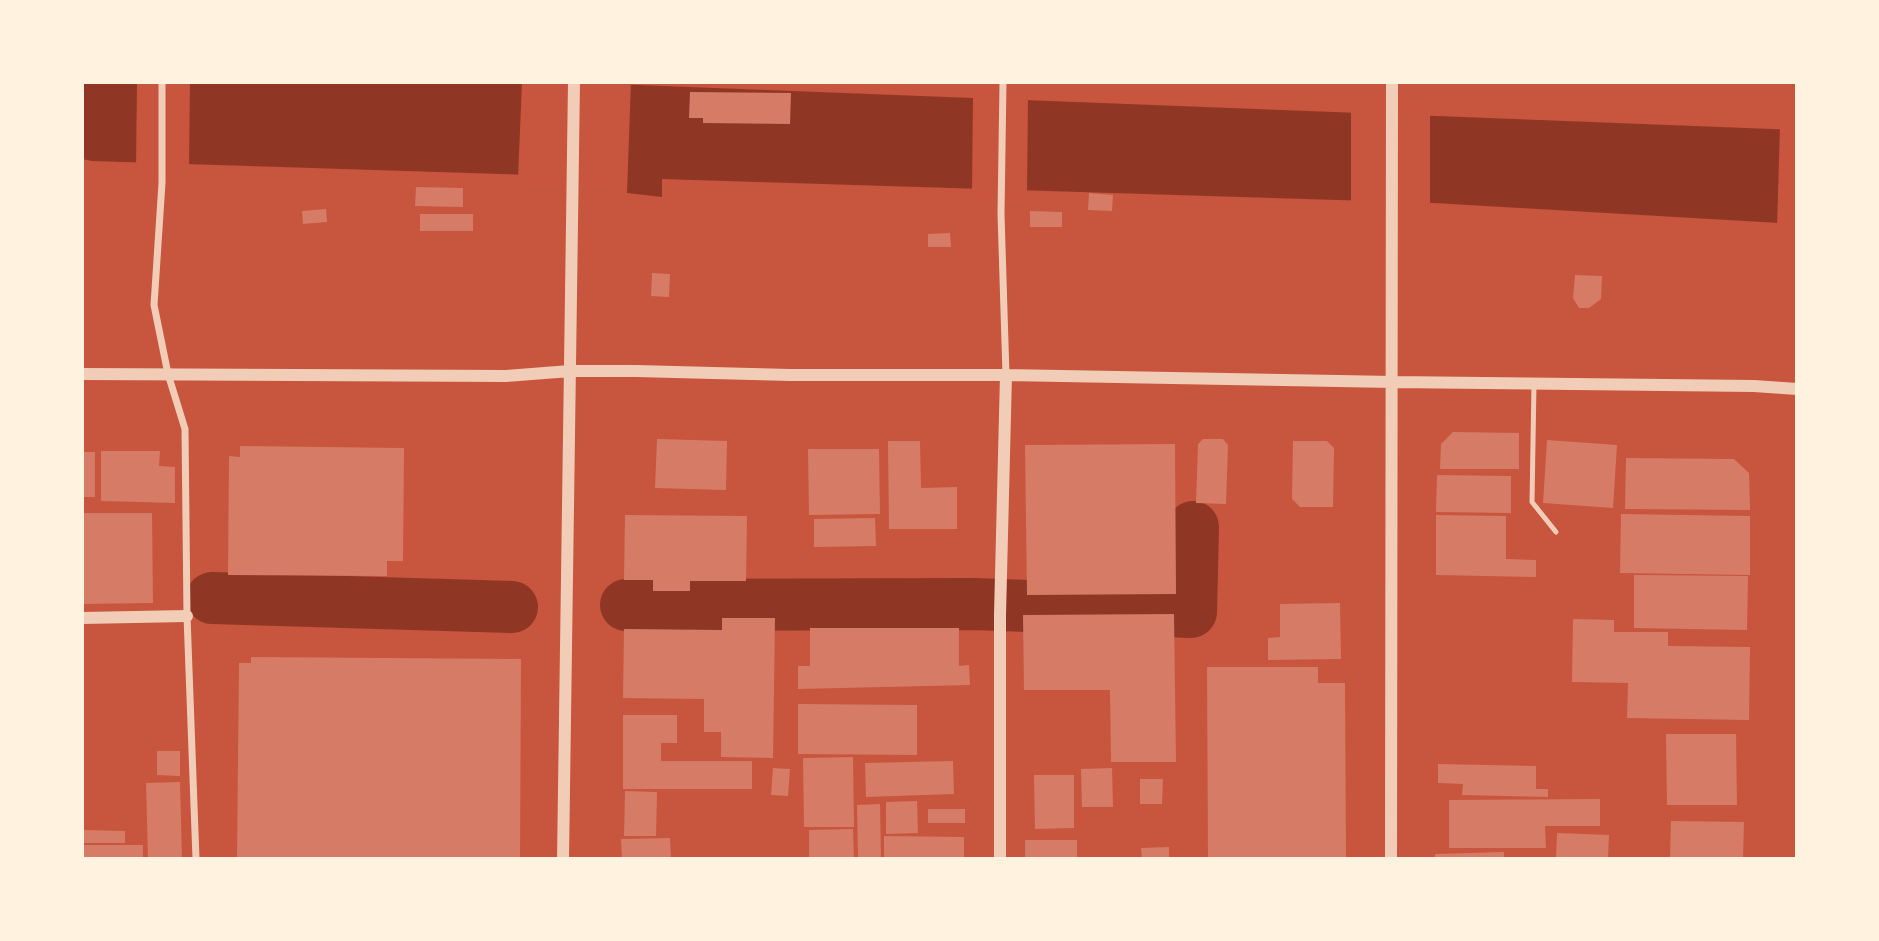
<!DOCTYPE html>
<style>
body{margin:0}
#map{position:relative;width:1879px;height:941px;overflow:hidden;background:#c8553d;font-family:Manrope,sans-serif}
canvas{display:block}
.frame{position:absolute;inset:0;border:84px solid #fff3e0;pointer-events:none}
</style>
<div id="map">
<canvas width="1879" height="941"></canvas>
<div class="frame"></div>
</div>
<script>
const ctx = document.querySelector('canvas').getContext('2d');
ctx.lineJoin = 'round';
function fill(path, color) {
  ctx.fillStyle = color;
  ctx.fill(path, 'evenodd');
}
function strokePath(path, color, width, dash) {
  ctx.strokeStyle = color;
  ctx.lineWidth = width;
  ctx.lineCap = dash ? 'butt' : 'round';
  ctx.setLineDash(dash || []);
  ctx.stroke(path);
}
fill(new Path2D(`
 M82 82H560L1797 130V224L1434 203 662 179V197L627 193V178L92 161 82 159Z`), '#8f3625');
fill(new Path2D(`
 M137 82H190L189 167 136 166Z
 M522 82H631L627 193H624V181L518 178Z
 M973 95 1028 97 1027 194 972 192Z
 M1351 109 1430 112V206L1351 204Z
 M1780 126 1797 127V227L1777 226Z`), '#c8553d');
strokePath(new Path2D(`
 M212 598 512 607
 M626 605 974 604 1191 612 1193 527`), '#8f3625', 52);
fill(new Path2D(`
 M690 92 791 93 790 124 703 123V118H689Z
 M416 187 463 188V207L415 206Z
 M1089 193 1113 195 1112 211 1088 210Z
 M326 209 327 222 303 224 302 211Z
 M1030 211 1062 212V227H1030Z
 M420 214H473V231H420Z
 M950 233 951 247H928V234Z
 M652 273 670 274 669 297 651 296Z
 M1575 275 1602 276 1601 299 1589 308H1579L1573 298Z
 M1453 432 1519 433V469H1440L1441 444Z
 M657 439 727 441 726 490 655 488Z
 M1203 439H1223L1228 445 1226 504 1196 503 1198 444Z
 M1547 440 1617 445 1613 508 1543 503Z
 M888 441H920L921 488 957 487V529H889Z
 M1293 441H1327L1334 448 1333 507H1300L1292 499Z
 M1175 444 1176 594 1027 595 1025 445Z
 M240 446 404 448 403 561H387V576L228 575 229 456 240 457Z
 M808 449H879L880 514 809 515Z
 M101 451H160L159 466 175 467V503L101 501Z
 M82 452H95V497H82Z
 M1626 458 1734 459 1749 473 1750 510 1625 509Z
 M1437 475 1511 476V513L1436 512Z
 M82 513H152L153 603 82 604Z
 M1621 514 1750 516V575L1620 573Z
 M625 515 747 516 746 581H690V591H653V580H624Z
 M1436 515 1506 516V559L1536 560V577L1436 575Z
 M875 518 876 546 814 547V519Z
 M1634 575 1748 576 1747 630 1634 628Z
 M1340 603 1341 659 1268 660V638L1280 637V604Z
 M1174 614 1176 762H1111L1110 690H1024L1023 615Z
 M722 618H775L773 758 721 757V732H704V699L623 698 624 629 722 630Z
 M1573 619 1614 620V632H1668V646L1750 647 1749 720 1627 718 1628 683 1572 682Z
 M810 628H959V666L969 665 970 685 798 689V666H810Z
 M251 657 521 659 520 859H237L239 663H251Z
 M1207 667H1318V683H1345L1346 859H1208Z
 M798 704 917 705V755L798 754Z
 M623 715H677V743H661V761H752V789H623Z
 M1666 734H1736L1737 805H1667Z
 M157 751H180V776L157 775Z
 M853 757 854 827H804L803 758Z
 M953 761 954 794 866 797 865 763Z
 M1438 764 1536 766V789H1548V797L1462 795 1463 784 1438 783Z
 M773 768 790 769 788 796 771 795Z
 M1112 768 1113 807H1082L1081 769Z
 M1034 775H1074V828L1035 829Z
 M1140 779H1163L1162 804H1140Z
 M180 782 182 859H148L146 783Z
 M625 791 657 792 656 836H624Z
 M1600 799V826H1545L1546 848H1449V800Z
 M917 801 918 833 886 834V802Z
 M880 804 881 859H858L857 805Z
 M928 809H965V823H928Z
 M1671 821 1744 822 1743 859H1670Z
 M853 829 854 859H809V830Z
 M82 830 125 831V843H82Z
 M1557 833 1609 835 1608 859H1556Z
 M884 836 964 837V859H884Z
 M670 838 671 859H622L621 839Z
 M1025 840H1077V859H1025Z
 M82 845H143V859H82Z
 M1169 847V859H1142L1141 848Z
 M1504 852V859H1435V854Z`), '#d67c66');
strokePath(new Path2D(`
 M1534 384 1532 502 1556 532`), '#f1ccb7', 5);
strokePath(new Path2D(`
 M162 82V183L154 305 168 374 185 429 187 616 196 859
 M1003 82 1001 214 1006 375`), '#f1ccb7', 7);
strokePath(new Path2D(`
 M82 374 506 376 570 371H636L790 375H1006L1393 382 1754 386 1797 389
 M82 618 187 616
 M563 859 574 82
 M1000 859V615L1006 375
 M1391 859 1392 82`), '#f1ccb7', 12);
</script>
